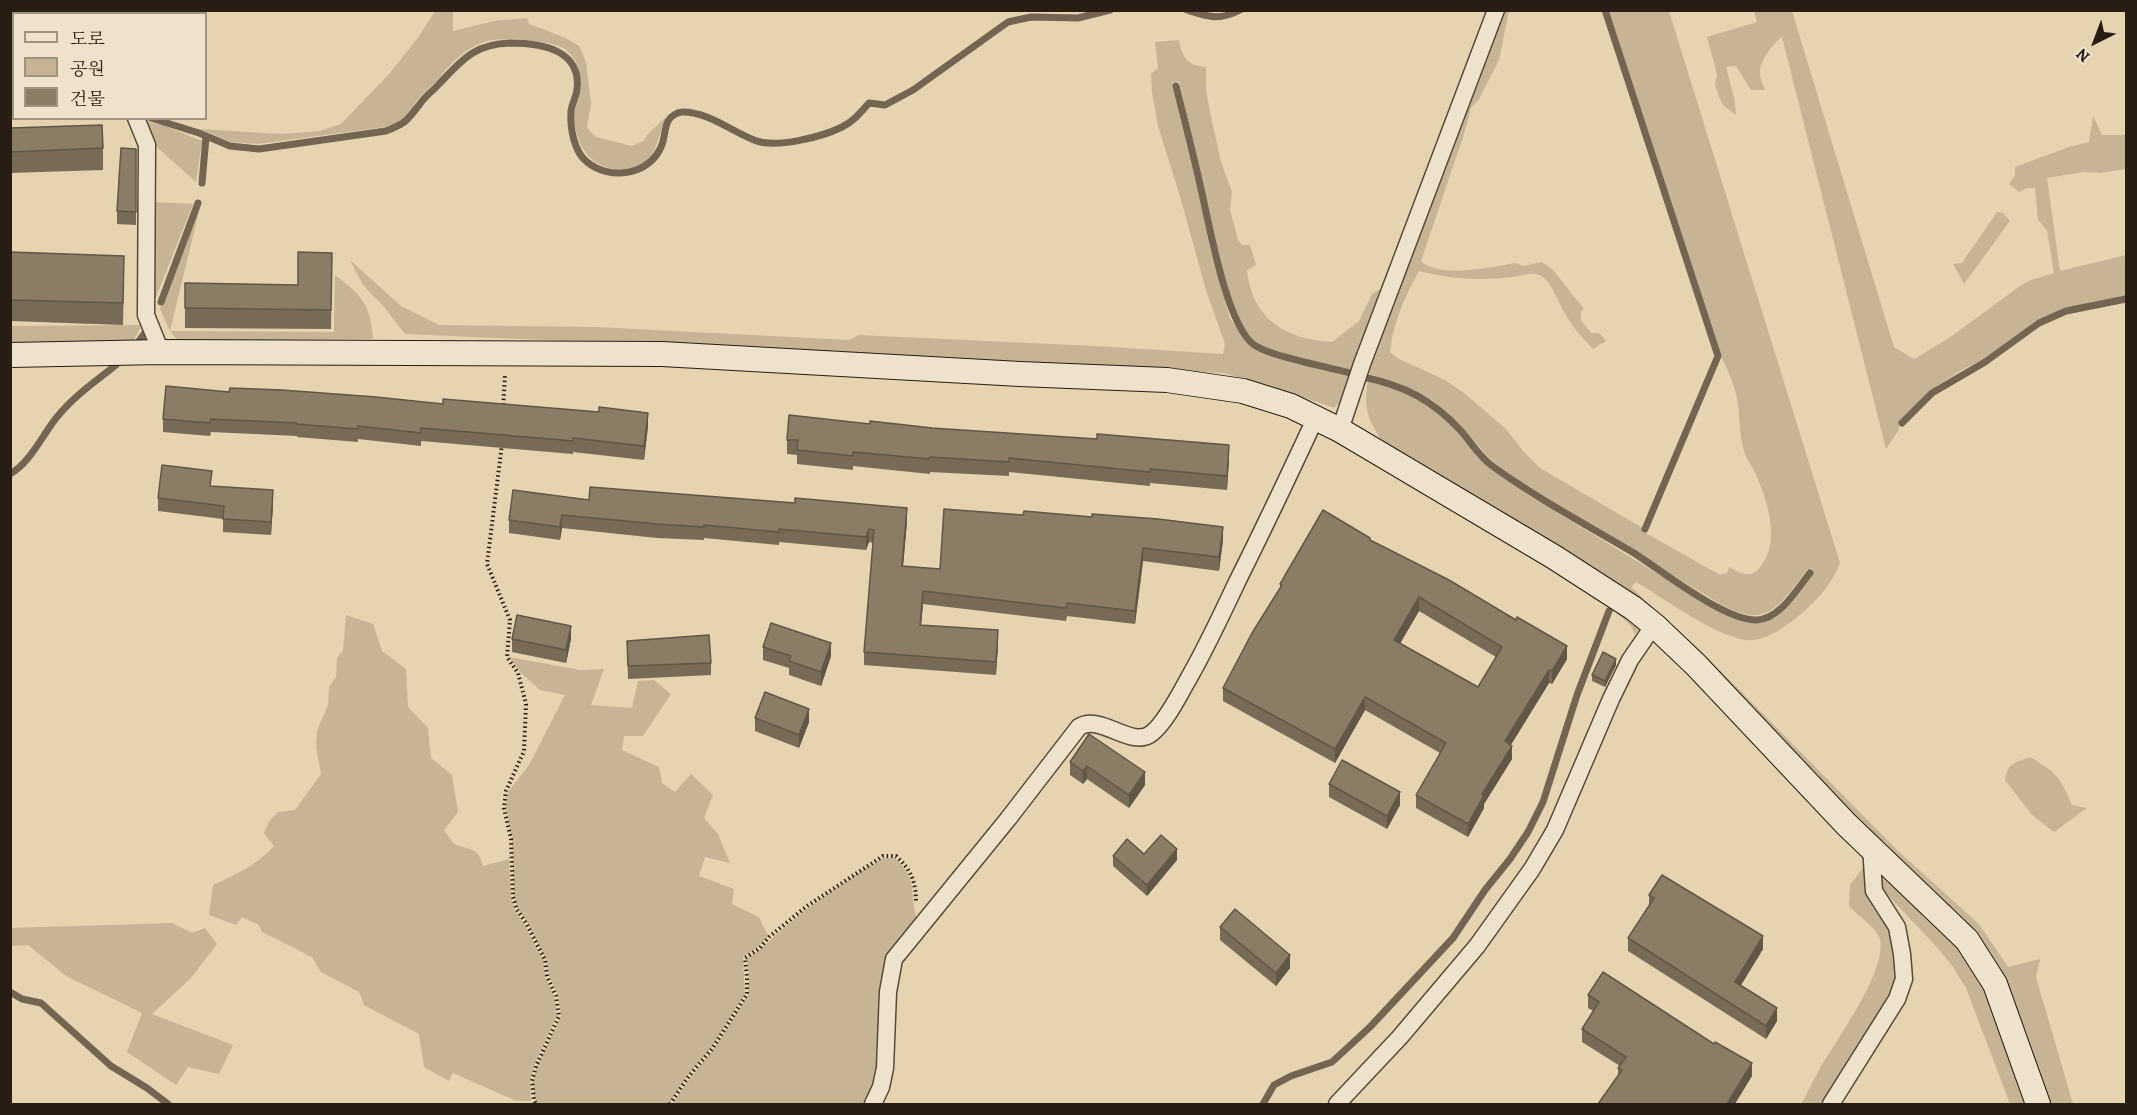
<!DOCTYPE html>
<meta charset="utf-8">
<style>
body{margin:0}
#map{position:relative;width:2137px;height:1115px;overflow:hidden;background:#e6d3b0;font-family:Alegreya,"Noto Serif KR",serif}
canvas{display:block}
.frame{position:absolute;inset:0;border:12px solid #271d13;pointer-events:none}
.legend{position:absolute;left:12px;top:12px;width:195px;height:108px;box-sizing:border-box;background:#efe2cc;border:2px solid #9f9382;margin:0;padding:8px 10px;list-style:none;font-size:18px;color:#271d13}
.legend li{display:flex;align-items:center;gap:12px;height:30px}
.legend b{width:30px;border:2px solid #9f9382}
.north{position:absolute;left:2065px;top:12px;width:60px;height:60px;-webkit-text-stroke:4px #efe2cc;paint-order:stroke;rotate:222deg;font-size:16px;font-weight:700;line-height:24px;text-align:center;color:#271d13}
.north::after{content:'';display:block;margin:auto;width:21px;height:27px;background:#271d13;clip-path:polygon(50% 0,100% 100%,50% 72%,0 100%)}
</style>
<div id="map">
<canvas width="2137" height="1115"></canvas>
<div class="frame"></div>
<ul class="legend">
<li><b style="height:8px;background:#efe2cc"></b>도로</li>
<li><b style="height:16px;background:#c6b495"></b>공원</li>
<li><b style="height:16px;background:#8a7c65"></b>건물</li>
</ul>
<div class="north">N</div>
</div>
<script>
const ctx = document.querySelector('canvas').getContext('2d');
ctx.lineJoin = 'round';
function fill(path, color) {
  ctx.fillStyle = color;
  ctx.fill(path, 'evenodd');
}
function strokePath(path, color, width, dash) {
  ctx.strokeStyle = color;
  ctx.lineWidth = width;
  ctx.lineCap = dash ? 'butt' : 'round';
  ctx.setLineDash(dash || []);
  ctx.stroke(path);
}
fill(new Path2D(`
 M436 10 453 11V31L494 21 527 18 529 24 566 38 579 46 586 62 591 103 587 128 596 137 632 146 643 141 649 133 666 117C655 140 659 166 624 169 591 172 572 142 575 111 575 106 579 100 580 94 583 84 580 67 574 59 572 56 568 51 565 49 550 40 509 38 493 40 469 43 453 62 438 79 431 87 422 93 416 102 413 106 412 111 409 114 403 121 393 124 385 127L258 144 231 142 200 129 282 134 320 131 341 124 389 74 417 39Z
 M1501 11H1509L1499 60 1479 99 1471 108 1464 134 1421 261C1439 279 1492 267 1515 263L1523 266 1542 262 1553 270 1584 309 1581 312V320L1591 333H1599L1606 341 1593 349C1584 339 1574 329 1567 317 1559 305 1554 286 1543 277 1535 270 1521 276 1512 277 1481 281 1448 279 1419 271 1405 296 1393 323 1390 352L1397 358 1445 380 1464 393 1506 429 1523 451 1540 468 1641 527 1644 532 1720 575 1727 573 1729 567C1741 574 1752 579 1761 566 1781 540 1767 501 1756 474 1753 467 1747 461 1745 454 1738 434 1741 414 1736 394 1733 381 1727 369 1721 356L1607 11H1669L1840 563C1832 584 1819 598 1802 613 1790 623 1771 638 1754 640 1726 644 1662 597 1636 582L1631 587 1702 652 1897 850 1979 924 2008 967 2040 959 2036 977 2073 1104H2050L2021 1024 1997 966 1989 951 1971 927 1867 832 1708 667 1383 442C1368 421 1363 406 1368 380L1405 392 1428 404 1446 419 1489 466 1528 495 1719 611C1727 614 1736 620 1745 622 1776 630 1797 597 1813 575L1812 569 1807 570C1796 584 1778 613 1758 615 1746 617 1733 610 1722 605L1530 489 1490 459 1448 413 1432 400 1396 382 1369 374 1371 359Z
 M1754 11H1792L1894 347 1914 359 1949 338 2020 286 2031 280 2054 273 2047 230 2038 220 2035 188H2027L2019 192 2009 184 2015 175V167L2069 147 2089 142 2093 116 2102 135H2126V169L2101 173 2083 172 2047 178 2060 271 2126 255V296L2065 308 2037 320 1983 359 1960 371 1930 390 1900 421 1898 431 1886 449 1782 37C1774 42 1761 60 1760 70 1759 77 1763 84 1765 90H1751L1736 66 1726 67 1734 98 1736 115 1723 105 1719 97 1715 85 1717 74 1707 37 1757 22Z
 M1179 40C1182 58 1187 65 1206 67V90L1210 112 1221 162 1232 192 1230 210 1238 240 1242 245H1250L1256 265 1247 270C1252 319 1285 339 1332 342L1359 321 1372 294 1388 284 1356 371C1335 366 1269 352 1255 341 1226 318 1210 218 1202 179 1195 146 1186 114 1179 81L1172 83 1197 181 1210 248 1230 318 1241 335 1250 346 1258 351 1353 378 1344 398 1334 408 1268 385 1223 373 864 354 405 334 384 307 363 285 350 260 401 306 439 325 596 327 849 340 859 335 1094 346 1223 354 1225 344 1206 290 1179 193 1158 126 1152 93 1151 74 1158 68 1155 42Z
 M146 121 165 126 202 141 196 182 151 142Z
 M154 202 193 204 154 302Z
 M201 203 170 331 334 332 335 275C362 296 370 303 373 339L178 341 170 331 160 309Z
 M1997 212 2003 213 2010 221 1964 284 1953 264 1962 263Z
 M142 325 131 345 11 346 10 326Z
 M1329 434 1416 483 1642 625 1635 634 1631 626 1615 611 1477 524 1327 438Z
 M346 615 373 624 382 651 406 669 408 707 428 728 431 758 452 775 458 812 444 830 454 844C471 851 478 846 483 866L509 859 511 898 515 911 524 924 543 960 545 977 554 996 557 1015 534 1065 530 1081 531 1101H516L453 1073 449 1081 424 1067 419 1034 364 1005 359 992 321 972 312 957 262 932 259 925 242 917 236 925 209 915 213 885C237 874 257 865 274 846L264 833 270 820 278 812 295 810 321 774 316 747 317 731 328 705 329 687 336 677 337 658 343 650Z
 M509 657 580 670 604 669 591 705 632 708 638 681 654 680 671 694 643 736H624L622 750 659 767 662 783 675 792 691 774 713 795 704 818 718 834 730 863 705 857 699 876 734 889 732 904 759 917 768 936 758 947 743 957 745 994 711 1048 688 1075 669 1104H538L535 1100 533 1082 537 1066 561 1016 558 995 549 975 546 959 527 922 518 909 514 897 512 839 506 808 508 792 529 765 565 695 540 690 520 672Z
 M2030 757C2057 773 2059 776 2072 805L2087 808 2054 832 2031 814 2005 780C2008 763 2014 763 2030 757Z
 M883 858H895C921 883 907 893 918 921L895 948 880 1071 868 1104H672L691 1077 713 1050 748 995 749 976 747 959C751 954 758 952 762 948 798 913 840 883 883 858Z
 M1866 864C1880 901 1904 943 1896 983 1895 989 1891 995 1889 1001L1825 1104H1801C1807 1094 1812 1082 1818 1072 1834 1043 1887 972 1880 940 1877 927 1858 916 1849 906L1850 885Z
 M1882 869 1944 928 1981 980 2025 1104H2010L1966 988 1951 964 1934 944 1880 887 1879 874Z
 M172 923 192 933 205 928 217 944 191 978 152 1014 233 1045 219 1074 188 1067 176 1085 127 1052 142 1013 66 976 28 945 11 946V928Z`), '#c6b495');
strokePath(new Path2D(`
 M1187 10C1209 17 1219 21 1240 10
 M1605 10 1718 356 1645 529
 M1176 86C1184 118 1192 149 1199 180 1208 217 1225 322 1253 344 1268 356 1332 368 1354 374
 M10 114H14
 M151 118 199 133 230 146 259 149 386 131C408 122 406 121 420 104 425 96 433 91 439 84 462 60 474 44 510 43 542 43 582 50 577 90 576 98 571 105 571 112 570 128 574 152 587 162 610 181 649 175 661 147 665 139 664 129 668 121 671 116 677 112 683 112 708 112 731 131 754 140 775 149 822 137 842 127 853 122 861 112 869 103L885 105 913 90 1008 22 1031 17 1078 18 1110 10
 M202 183 206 137
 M161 302 198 203
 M139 341 147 330
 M1363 377C1403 385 1433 400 1461 431 1470 441 1479 456 1491 465 1536 498 1585 524 1634 553 1662 571 1725 621 1757 620 1780 619 1797 589 1810 573
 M1902 423 1932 393 1985 362 2039 323 2066 311 2126 299
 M10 474C30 463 43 434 57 417 74 396 96 381 116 365
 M10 992 22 999 41 1003 111 1066 147 1088 168 1104
 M1263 1104 1274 1085 1291 1076 1332 1062 1370 1027 1453 938 1485 890 1510 859 1528 832 1543 802 1577 695 1609 611`), '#736551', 7);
const minor = new Path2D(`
 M93 10 94 14
 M136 118 147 145 146 315 161 352
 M1340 430 1362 364 1496 10
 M873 1104 881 1087 885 1068 888 992 894 959 1008 819 1079 727C1101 713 1132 750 1152 733 1166 722 1181 692 1190 676 1207 646 1222 614 1237 582 1264 528 1290 473 1316 417
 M1337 1104 1400 1037 1477 946 1532 869 1555 830 1611 699 1630 660 1654 625
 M1831 1104 1897 999 1904 979 1902 954 1897 927 1874 891 1871 847`);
const secondary = new Path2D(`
 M10 355 161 352 662 354 1020 374 1167 380 1243 391 1291 406 1340 430 1554 557 1633 608 1654 625 1696 665 1846 824 1967 940 1995 984 2038 1104`);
strokePath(minor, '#574a3a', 19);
strokePath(secondary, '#271d13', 26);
strokePath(new Path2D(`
 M503 409 505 375
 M502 444 487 564 510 620 507 657 518 673 526 704 524 751 506 791 504 808 511 839 513 897 517 910 526 923 545 960 547 976 556 996 559 1016 536 1066 532 1081 534 1100 536 1104
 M670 1104 689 1076 712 1049 747 994V977L745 958 760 948 769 937 807 906 883 856H896C911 870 916 881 916 903`), '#271d13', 4, [1.5, 3]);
strokePath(minor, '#efe2cc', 16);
strokePath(secondary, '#efe2cc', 24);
fill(new Path2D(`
 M10 128 103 148V170L10 173Z
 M136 149V225L117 224V211Z
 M10 252 124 277 123 325 10 321Z
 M332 253 331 329 185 328V283L298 285Z
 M229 392 443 404 648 426 644 460 573 452V454L421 441V446L358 439V442L297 437V436L211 432 210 436 163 432V419Z
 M870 424 932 428 1229 459 1227 490 1150 483V486L1009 472V476L930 472V474L853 466V470L797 464V455L787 454V440Z
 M212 486 273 504 271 535 223 532V519L158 511V498Z
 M589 500 907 521 903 566 940 569 944 509 1223 540 1219 571 1143 561 1135 624 1067 616 1066 621 923 604 921 625 998 644 996 675 864 665V652L873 543 869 542 866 550 779 542V545L704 538V540L657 538 562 528 560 540 509 533V520Z
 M1370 540 1567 659 1552 684 1549 683 1511 745 1512 759 1484 804V808L1468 837 1416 808V795L1440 753 1365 710 1335 763 1223 701V688L1280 589V584ZM1419 611 1496 657 1478 687 1400 644Z
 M512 639H571L566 663 512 652Z
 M627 641 711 663V675L628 679Z
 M763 647 831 656 821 686 789 675V668L763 660Z
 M1616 665 1605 687 1592 681V675Z
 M755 718 809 722 799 748 755 731Z
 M1089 734 1145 785 1129 808 1087 779 1083 784 1070 775V762Z
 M1329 784 1400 805 1387 829 1329 797Z
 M1144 854 1177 860 1147 896 1113 866V856Z
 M1649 895 1763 949 1741 985 1777 1021 1766 1039 1628 951V938L1649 906Z
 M1220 927 1290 968 1276 986 1220 940Z
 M1588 995 1752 1076 1618 1075V1068L1620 1066 1582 1042V1029L1593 1011 1588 1008Z`), '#776b57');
fill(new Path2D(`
 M648 413V426L644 460V446Z
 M1229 445V459L1227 490V476Z
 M273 490V504L271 535V522Z
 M907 508V521L902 579V566Z
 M562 515V528L560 540V527Z
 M1223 527V540L1219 571V557Z
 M869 529V542L866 550V537Z
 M1143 548V561L1135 624V611Z
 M923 591V604L920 638V625Z
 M1419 597V611L1394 653V640Z
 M571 626V639L566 663V650Z
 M998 630V644L996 675V662Z
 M831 643V656L821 686V672Z
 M1567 646V659L1552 684V671Z
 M1616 659V665L1605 687V681Z
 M1549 670V683L1505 754V741Z
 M1365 697V710L1335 763V749Z
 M809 709V722L799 748V735Z
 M1512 746V759L1484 804V808L1468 837V824L1482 794Z
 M1087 766V779L1083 784V771Z
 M1145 772V785L1129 808V795Z
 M1400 792V805L1387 829V816Z
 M1177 849V860L1147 896V885Z
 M1763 936V949L1735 995V982Z
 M1290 955V968L1276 986V973Z
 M1777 1008V1021L1766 1039V1026Z
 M1752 1063V1076L1735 1104H1727Z`), '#615747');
const building = new Path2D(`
 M102 125 103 148 10 152V128Z
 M121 148 136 149V212L117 211Z
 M10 252 124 256 123 303 10 300Z
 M298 252 332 253 331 310 185 308V283L298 285Z
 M166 386 229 392 230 388 282 390 376 397 443 404V399L599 412V407L648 413 644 446 573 438V441L421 428V433L358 426V429L297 424V423L211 419 210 423 163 419Z
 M789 415 870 424V421L932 428 1097 439V434L1229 445 1227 476 1150 469V472L1009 458V462L930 457V459L853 452V456L797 450 798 440H787Z
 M162 465 212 471 210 486 273 490 271 522 223 519 224 506 158 498Z
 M590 487 795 503V498L907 508 902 566 940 569 944 509 1023 515 1024 511 1092 517V514L1158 519 1223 527 1219 557 1143 548 1135 611 1067 603 1066 608 923 591 920 625 998 630 996 662 864 652 874 530 869 529 866 537 779 529V532L704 525V527L657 524 562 515 560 527 509 520 513 490 589 500Z
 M1323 510 1370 538V540L1449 580 1516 620 1517 617 1567 646 1552 671 1549 670 1505 741 1512 746 1482 794 1484 795 1468 824 1416 795 1446 743 1365 697 1335 749 1223 688 1252 633 1282 585 1280 584ZM1419 597 1502 647 1478 687 1394 640Z
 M517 615 571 626 566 650 512 639Z
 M771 623 831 643 821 672 789 661 791 656 763 647Z
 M709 635 711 663 628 666 627 641Z
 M1603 652 1616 659 1605 681 1592 675Z
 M765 692 809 709 799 735 755 718Z
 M1089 734 1145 772 1129 795 1087 766 1083 771 1070 762Z
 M1342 760 1400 792 1387 816 1329 784Z
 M1161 835 1177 849 1147 885 1113 856 1127 839 1144 854Z
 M1662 875 1763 936 1735 982 1777 1008 1766 1026 1628 938 1654 898 1649 895Z
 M1235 909 1290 955 1276 973 1220 927Z
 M1603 972 1714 1044 1715 1042 1752 1063 1727 1104H1598L1622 1070 1618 1068 1626 1057 1582 1029 1599 1002 1588 995Z`);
fill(building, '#8a7c65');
strokePath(building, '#615747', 1.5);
</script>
